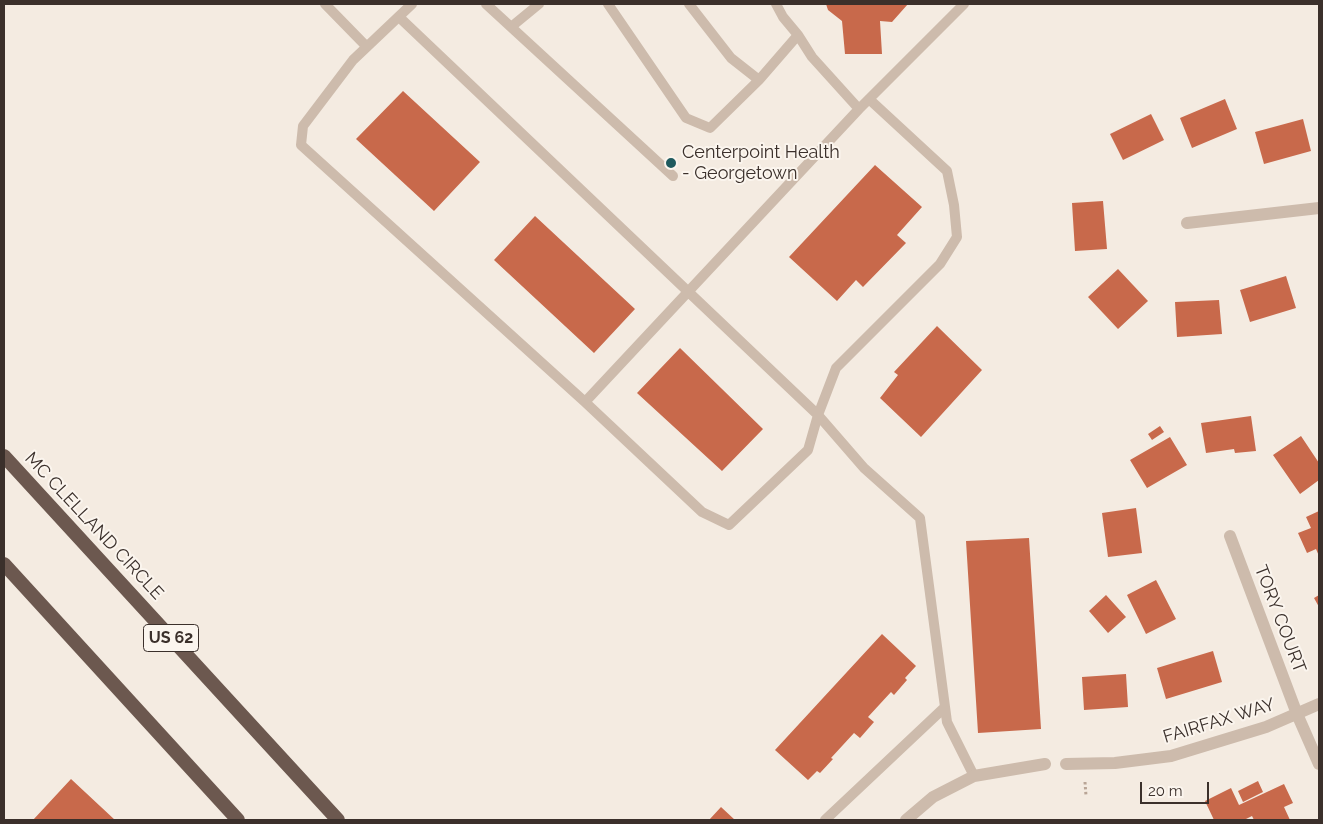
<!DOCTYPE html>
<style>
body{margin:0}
#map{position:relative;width:1323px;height:824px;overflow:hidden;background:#f4ebe1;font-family:Raleway,sans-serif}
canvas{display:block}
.frame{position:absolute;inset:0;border:5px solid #3b302b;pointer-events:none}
.scale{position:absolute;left:1140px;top:782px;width:69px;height:22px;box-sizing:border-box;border:2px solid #3b302b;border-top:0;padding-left:6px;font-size:15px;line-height:18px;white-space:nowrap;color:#3b302b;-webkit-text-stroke:4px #fbf5ee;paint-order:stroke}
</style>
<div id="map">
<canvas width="1323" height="824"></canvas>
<div class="frame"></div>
<div class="scale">20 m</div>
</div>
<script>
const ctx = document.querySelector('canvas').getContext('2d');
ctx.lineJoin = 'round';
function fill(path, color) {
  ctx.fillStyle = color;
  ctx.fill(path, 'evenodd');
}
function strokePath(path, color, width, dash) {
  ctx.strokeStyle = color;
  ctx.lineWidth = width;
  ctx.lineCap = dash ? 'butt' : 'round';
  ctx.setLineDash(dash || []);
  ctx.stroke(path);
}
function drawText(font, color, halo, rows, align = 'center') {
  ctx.font = font + ' Raleway,sans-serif';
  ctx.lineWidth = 4;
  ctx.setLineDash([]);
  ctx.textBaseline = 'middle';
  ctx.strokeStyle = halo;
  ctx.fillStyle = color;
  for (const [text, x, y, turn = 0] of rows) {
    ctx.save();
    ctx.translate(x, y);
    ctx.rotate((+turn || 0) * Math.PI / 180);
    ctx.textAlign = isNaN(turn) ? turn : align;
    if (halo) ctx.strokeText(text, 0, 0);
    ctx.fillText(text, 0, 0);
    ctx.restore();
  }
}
fill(new Path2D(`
 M826 4H908L892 22 880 21 882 54H845L842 21 828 10Z
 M403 91 480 162 434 211 356 139Z
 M1225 99 1237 129 1192 148 1180 118Z
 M1151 114 1164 140 1123 160 1110 134Z
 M1303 119 1311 151 1264 164 1255 132Z
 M875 165 922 207 897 235 906 243 863 287 856 280 837 301 789 257Z
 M1103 201 1107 249 1075 251 1072 203Z
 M535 216 635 309 594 353 494 260Z
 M1118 269 1148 301 1118 329 1088 297Z
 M1286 276 1296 308 1250 322 1240 290Z
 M1219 300 1222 334 1177 337 1175 302Z
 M937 326 982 370 921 437 880 398 898 375 894 372Z
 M680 348 763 429 722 471 637 393Z
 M1251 416 1256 451 1235 453 1234 449 1206 453 1201 423Z
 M1160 426 1164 432 1152 440 1148 434Z
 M1301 436 1319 463V480L1300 494 1273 455Z
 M1170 437 1187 465 1147 488 1130 460Z
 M1136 508 1142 553 1108 557 1102 513Z
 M1319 511V556L1316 549 1307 553 1298 533 1311 528 1306 517Z
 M1029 538 1041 729 978 733 966 541Z
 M1156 580 1176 619 1146 634 1127 595Z
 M1106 595 1126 617 1108 633 1089 611Z
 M1319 595V607L1314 598Z
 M882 634 916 666 905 678 907 680 894 695 891 692 868 717 874 722 860 738 854 733 831 758 833 759 820 773 817 771 808 780 775 750Z
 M1213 651 1222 682 1166 699 1157 668Z
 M1126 674 1128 707 1084 710 1082 677Z
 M71 779 115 820H33Z
 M1258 781 1263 792 1243 802 1238 791Z
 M1284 784 1293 803 1284 807 1290 820H1254L1252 816 1244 820H1214L1205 801 1231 788 1239 805Z
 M721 807 735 820H709Z`), '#c8694b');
strokePath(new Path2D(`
 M1085 782 1086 796`), '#b9a596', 3, [2.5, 2.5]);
strokePath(new Path2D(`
 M325 4 367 47
 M412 4 353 60 303 126 301 145 585 402 702 512 729 525 808 450 818 415 836 368 940 264 957 237 954 205 947 171 869 99
 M486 4 673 176
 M608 4 686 118 710 128 759 80 798 35
 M689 4 731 58 759 80
 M776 4 783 17 798 35 812 57 859 109
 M399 17 818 415 864 468 920 518 947 722 974 776
 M511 27 539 4
 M585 402 859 109 964 4
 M825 820 945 707`), '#cdbbac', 10);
strokePath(new Path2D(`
 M1187 223 1319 208
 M1230 536 1297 714 1319 764
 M1066 764 1115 763 1171 756 1266 727 1319 704
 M906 820 933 797 974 776 1045 764`), '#cdbbac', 12);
strokePath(new Path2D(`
 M4 456 338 820
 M4 564 238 820`), '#6c584f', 14);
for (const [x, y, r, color] of [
 [671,163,6,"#1f5a5e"]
]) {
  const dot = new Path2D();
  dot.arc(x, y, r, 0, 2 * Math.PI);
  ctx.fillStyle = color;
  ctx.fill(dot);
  strokePath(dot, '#fbf5ee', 2);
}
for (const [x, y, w] of [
 [171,638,55]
]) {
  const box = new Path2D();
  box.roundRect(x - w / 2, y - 13.5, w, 27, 4);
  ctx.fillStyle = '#fbf5ee';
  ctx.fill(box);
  strokePath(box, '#3b302b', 1);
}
drawText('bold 16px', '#3b302b', null, [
 ["US 62",171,638]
]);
drawText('18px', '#3b302b', '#fbf5ee', [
 ["Centerpoint Health",682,153],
 ["- Georgetown",682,174]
], 'left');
drawText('18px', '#3b302b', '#fbf5ee', [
 ["MC CLELLAND CIRCLE",94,526,47],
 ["TORY COURT",1280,619,69],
 ["FAIRFAX WAY",1219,721,-17]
]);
</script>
